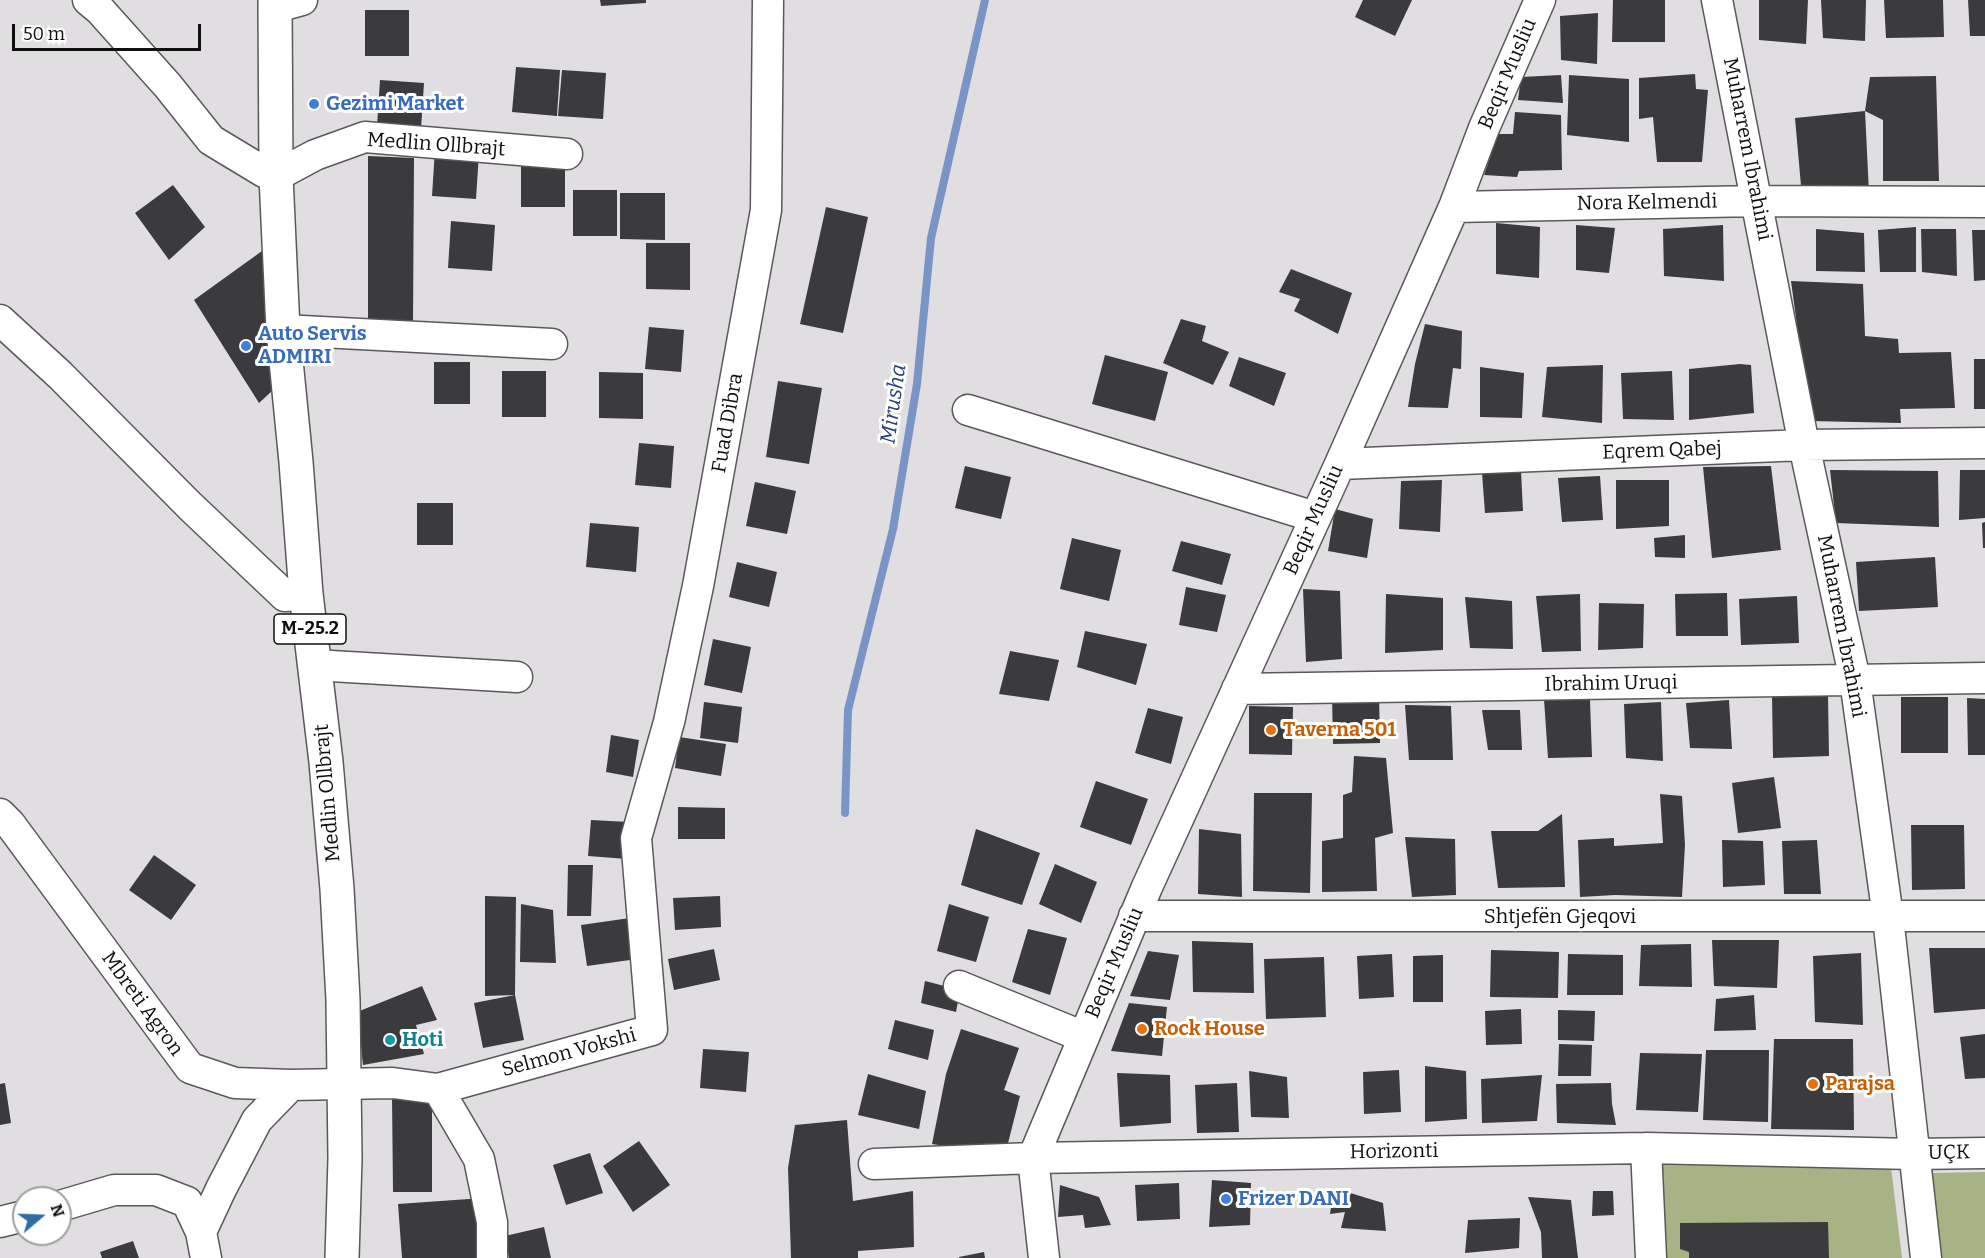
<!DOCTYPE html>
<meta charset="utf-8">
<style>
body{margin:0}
#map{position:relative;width:1985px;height:1258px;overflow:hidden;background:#e0dee0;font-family:Bitter,serif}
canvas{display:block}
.north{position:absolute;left:12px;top:1186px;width:60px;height:60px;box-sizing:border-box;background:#fff;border:2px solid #9f9f9f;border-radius:50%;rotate:71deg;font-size:16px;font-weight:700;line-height:24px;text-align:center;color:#100f10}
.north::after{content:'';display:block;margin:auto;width:21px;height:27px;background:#2f6da4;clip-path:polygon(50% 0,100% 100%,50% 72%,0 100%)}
.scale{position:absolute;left:12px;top:24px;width:189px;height:27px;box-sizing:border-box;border:3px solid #100f10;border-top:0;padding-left:8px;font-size:18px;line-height:21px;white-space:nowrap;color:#100f10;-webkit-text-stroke:4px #fff;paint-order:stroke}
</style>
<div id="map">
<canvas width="1985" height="1258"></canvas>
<div class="north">N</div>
<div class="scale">50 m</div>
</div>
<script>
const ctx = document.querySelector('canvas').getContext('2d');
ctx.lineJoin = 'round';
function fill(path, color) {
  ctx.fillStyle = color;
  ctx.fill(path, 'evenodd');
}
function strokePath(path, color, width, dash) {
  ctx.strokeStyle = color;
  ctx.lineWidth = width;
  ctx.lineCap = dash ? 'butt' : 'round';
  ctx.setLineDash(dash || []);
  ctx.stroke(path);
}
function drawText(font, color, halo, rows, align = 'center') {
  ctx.font = font + ' Bitter,serif';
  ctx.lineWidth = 6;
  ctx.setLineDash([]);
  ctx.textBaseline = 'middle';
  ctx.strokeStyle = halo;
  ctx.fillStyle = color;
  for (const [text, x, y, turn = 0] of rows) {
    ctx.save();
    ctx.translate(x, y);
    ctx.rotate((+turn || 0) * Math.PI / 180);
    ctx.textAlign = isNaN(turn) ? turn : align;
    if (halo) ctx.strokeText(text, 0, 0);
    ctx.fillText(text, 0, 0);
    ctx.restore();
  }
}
fill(new Path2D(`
 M1658 1165 1891 1167 1902 1258H1665Z
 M1985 1172V1258H1942L1932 1173Z`), '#a7b384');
strokePath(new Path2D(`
 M845 813 848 710 893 529 917 384 931 238 985 0`), '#7a94c5', 8);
fill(new Path2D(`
 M600 0H646V3L601 6Z
 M1363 0H1412L1395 36 1355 17Z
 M1613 0H1665V42H1612Z
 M1759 0H1808L1806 44 1759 40Z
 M1821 0H1866L1865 41 1823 38Z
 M1884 0H1943L1944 37 1886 38Z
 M1968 0H1985V36H1970Z
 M365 10H409V56H365Z
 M1598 13 1597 64 1561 60 1560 16Z
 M516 67 560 70 557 116 512 112Z
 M562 70 606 73 603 119 558 116Z
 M1695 74 1696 89 1708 90 1702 162H1657L1653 117 1639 119V78Z
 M1561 75 1563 103 1518 100 1521 77Z
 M1569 75 1629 79V142L1567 135Z
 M1936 76 1939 181H1883V120L1865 111 1869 193 1802 197 1795 118 1865 111 1870 77Z
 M380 80 424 83 421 129 377 126Z
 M1515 112 1561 115 1562 170 1519 171 1517 177 1484 175 1498 134H1513Z
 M435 149 479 153 476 199 432 196Z
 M368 156 414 158 413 322 368 321Z
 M521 161H565V207H521Z
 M173 185 205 227 169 260 135 213Z
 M573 190H617V236H573Z
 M620 193H665V240L620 239Z
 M826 207 868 217 843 333 800 324Z
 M451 221 495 225 492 271 448 268Z
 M1496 223 1540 227 1539 278 1496 274Z
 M1576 225 1615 228 1609 273 1576 270Z
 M1723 225 1724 281 1664 276 1663 229Z
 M1916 227V272H1880L1878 230Z
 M1816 229 1864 233 1865 272 1816 271Z
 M1921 229H1956L1957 276 1922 272Z
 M1972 230H1985V280L1974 281Z
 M646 243H690V290L646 289Z
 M262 251 272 391 259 403 194 300Z
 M1291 269 1352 293 1338 334 1294 311 1300 299 1279 292Z
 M1791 281 1863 284 1865 336 1898 339 1899 353 1951 352 1955 408 1900 409 1901 423 1810 421Z
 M1181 319 1206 326 1202 341 1229 352 1213 385 1163 363Z
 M1425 324 1462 331 1461 369 1453 368 1448 408 1408 407 1415 364Z
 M649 327 684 330 681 372 645 369Z
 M1105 355 1168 372 1155 421 1092 404Z
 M1239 357 1286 373 1274 406 1229 386Z
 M1974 359H1985V409H1974Z
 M434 362H470V404H434Z
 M1740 364 1751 365 1754 413 1689 420V369Z
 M1603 365 1602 423 1542 417 1547 367Z
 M1480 367 1524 373 1522 418 1480 417Z
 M502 371H546V417H502Z
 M1672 371 1674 420 1623 419 1621 373Z
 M599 372 643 373V419L599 418Z
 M778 381 822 388 809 464 766 457Z
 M639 443 674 446 671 488 635 485Z
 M965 466 1011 477 1001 519 955 508Z
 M1771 466 1781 550 1712 558 1703 467Z
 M1830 470 1938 471 1939 527 1836 523Z
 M1960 470H1985V518L1959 520Z
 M1521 471 1523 511 1485 513 1482 473Z
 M1600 476 1603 520 1562 522 1558 478Z
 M1442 480 1440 532 1399 529 1401 481Z
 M1616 480H1669V526L1616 529Z
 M755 482 796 491 787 534 746 526Z
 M417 503H453V545H417Z
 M1335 509 1373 519 1367 558 1328 551Z
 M1985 522V548H1983L1982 523Z
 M590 523 639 527 636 572 586 567Z
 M1685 535V558L1655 557 1654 538Z
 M1072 538 1121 550 1109 601 1060 589Z
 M1181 541 1231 554 1222 585 1172 571Z
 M1935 557 1938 607 1859 611 1856 562Z
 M737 562 777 572 769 607 729 597Z
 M1186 587 1226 595 1217 632 1179 625Z
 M1303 589 1340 591 1342 659 1306 662Z
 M1727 593 1728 636H1676L1675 594Z
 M1386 594 1443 598V650L1385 653Z
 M1580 594 1581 651 1542 652 1536 596Z
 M1797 596 1799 643 1741 645 1739 599Z
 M1465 597 1512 601 1513 649 1470 648Z
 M1599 603 1644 604 1643 648 1598 650Z
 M1085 631 1147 644 1136 685 1077 667Z
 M713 639 751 647 742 693 704 685Z
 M1010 651 1059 660 1049 701 999 694Z
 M1379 694 1380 743 1333 744 1332 695Z
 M1772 696H1828L1829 756 1773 758Z
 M1901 697H1948V753H1901Z
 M1967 698 1985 699V755H1968Z
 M1544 699 1590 700 1592 757 1548 758Z
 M1729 700 1732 749 1690 748 1686 703Z
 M704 702 742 707 738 743 700 738Z
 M1661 702 1663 761 1626 758 1624 704Z
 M1405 705 1451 706 1453 760H1409Z
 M1249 706 1293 707 1292 755 1249 754Z
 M1148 708 1183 717 1171 764 1135 753Z
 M1482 710H1520L1522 750H1488Z
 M611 735 639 740 633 777 606 772Z
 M679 737 726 744 721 776 675 768Z
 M1354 756 1386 758 1393 833 1375 838 1377 891 1322 892V841L1343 838V795L1352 792Z
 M1774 777 1781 828 1738 833 1732 783Z
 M1096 781 1148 799 1131 845 1080 827Z
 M1254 793H1312L1310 893 1253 891Z
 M1660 794 1682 796 1685 845 1682 897 1615 895 1580 897 1578 840 1614 838V846L1663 843Z
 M678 807 725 808V839H678Z
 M1562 814 1565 887 1498 888 1491 831H1538Z
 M591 820 629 822 627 859 588 856Z
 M1911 825H1964L1965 889 1912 890Z
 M976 829 1040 853 1022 905 961 885Z
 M1199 829 1241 834 1242 897 1198 894Z
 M1405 837 1455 839 1456 895 1412 897Z
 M1722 840 1763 841 1765 885 1723 887Z
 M1817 840 1821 894H1784L1782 841Z
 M154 855 196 885 171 920 129 890Z
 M1055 864 1097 882 1081 923 1039 904Z
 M568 865H593L591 916H567Z
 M485 896 516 897 515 995 485 996Z
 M720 896 721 927 675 930 673 898Z
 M521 904 553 910 556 963 520 962Z
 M949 904 989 917 976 962 937 951Z
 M630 918 637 959 587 966 581 925Z
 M1028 929 1067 938 1050 995 1012 982Z
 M1712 940H1779L1777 988 1714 986Z
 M1192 941 1253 943 1254 993 1193 992Z
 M1691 944 1692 987 1639 986 1641 945Z
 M1929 948H1985V1009L1934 1013Z
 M714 949 720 980 674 990 668 959Z
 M1491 950 1559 952 1558 998 1490 997Z
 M1148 951 1179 955 1170 1000 1130 996Z
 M1861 953 1863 1025 1815 1022 1813 956Z
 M1392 954 1394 997 1359 999 1357 956Z
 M1568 954 1623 955V995H1567Z
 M1443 955V1002H1413V956Z
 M1324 957 1326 1017 1266 1019 1264 959Z
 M925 981 960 990 956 1012 921 1003Z
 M422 986 437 1020 416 1025 424 1054 363 1065 357 1012Z
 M515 995 524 1040 483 1048 474 1003Z
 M1754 995 1756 1030 1714 1031 1716 999Z
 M1129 1003 1167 1007 1162 1056 1111 1051Z
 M1521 1009 1522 1044 1486 1045 1485 1011Z
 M1558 1010 1595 1011 1594 1041 1558 1040Z
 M895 1020 934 1030 928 1060 888 1049Z
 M961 1029 1019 1048 1004 1090 1020 1096 1005 1155 932 1144 946 1074Z
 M1985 1034V1078L1965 1079 1960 1037Z
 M1774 1039H1853L1854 1130 1771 1129Z
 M1559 1044 1592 1045 1591 1076H1558Z
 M703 1049 749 1052 746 1092 700 1088Z
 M1706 1050H1769L1768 1122 1703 1120Z
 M1640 1053 1702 1054 1698 1112 1636 1110Z
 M1425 1066 1466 1071 1467 1119 1425 1122Z
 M1399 1070 1401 1112 1364 1114 1363 1072Z
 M1249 1071 1287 1077 1289 1118 1251 1117Z
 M1117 1073 1170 1075 1171 1123 1120 1127Z
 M868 1074 926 1091 919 1129 858 1115Z
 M1542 1075 1537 1121 1482 1123 1481 1079Z
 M5 1083 11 1123 0 1125V1084Z
 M1237 1083 1239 1132 1197 1133 1195 1085Z
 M1611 1083 1612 1104 1616 1125 1557 1123 1556 1084Z
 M392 1096H432V1192H393Z
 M847 1120 853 1201 913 1191 914 1247 858 1251V1258H791L788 1168 795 1125Z
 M639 1141 670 1185 633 1212 603 1166Z
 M590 1153 603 1193 566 1205 553 1165Z
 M1212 1180 1251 1183 1250 1225 1209 1227Z
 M1179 1183 1180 1219 1137 1221 1135 1185Z
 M1060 1185 1099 1197 1111 1225 1085 1228 1083 1215 1058 1217Z
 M1334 1188 1383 1203 1386 1231 1341 1228 1345 1212 1330 1214Z
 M1593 1191H1613L1614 1215 1592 1216Z
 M1528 1197 1571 1200 1578 1258H1542L1541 1232Z
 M483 1198 488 1258H402L398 1204Z
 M1520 1218 1519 1248 1465 1253 1468 1220Z
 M1828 1222 1829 1258H1689V1252L1680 1249V1223Z
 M544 1227 551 1258H509L505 1236Z
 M133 1241 139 1258H102L100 1252Z
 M984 1252 985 1258H959V1257Z`), '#3b3a3c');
const street = new Path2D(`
 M88 0 100 10 168 86 211 140 264 172 276 176 315 155 365 137 567 154
 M1717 0 1804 445 1855 680 1888 917 1926 1258
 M276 7 302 0
 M1454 207 1757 201 1985 202
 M0 320 60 375 190 506 285 596 306 594
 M283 330 552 344
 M968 410 1315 517
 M1340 464 1804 445 1985 443
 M314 665 517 677
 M1237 689 1985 678
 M0 814 10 824 190 1068 235 1083 291 1085 393 1083 438 1089 652 1030 636 838 669 722 698 586 766 210 768 0
 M1134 916H1985
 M959 986 1084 1037
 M438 1089 479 1159 492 1222V1258
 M1646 1148 1651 1258
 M874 1164 1033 1158 1646 1148 1913 1154 1985 1153
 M60 1206 114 1190H156L187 1202 201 1232 206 1258
 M0 1222 24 1216
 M201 1232 221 1189 257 1120 291 1085
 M1044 1258 1033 1158 1147 887 1340 464 1454 207 1484 128 1540 0`);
const primary = new Path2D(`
 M275 0 276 176 283 330 296 462 306 594 326 762 337 889 343 1000 345 1159 342 1258`);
strokePath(street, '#5a585b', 33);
strokePath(primary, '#5a585b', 36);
strokePath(street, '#fff', 30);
strokePath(primary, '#fff', 33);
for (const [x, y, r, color] of [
 [314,104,6,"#3f7fe0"],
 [246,346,6,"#3f7fe0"],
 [1271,730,6,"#e8710a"],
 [1142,1029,6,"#e8710a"],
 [390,1040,6,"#0f9aa8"],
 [1813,1084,6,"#e8710a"],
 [1226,1199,6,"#3f7fe0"]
]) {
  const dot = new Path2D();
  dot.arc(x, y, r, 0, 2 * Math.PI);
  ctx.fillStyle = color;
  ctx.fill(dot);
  strokePath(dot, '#fff', 2);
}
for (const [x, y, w] of [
 [310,629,72]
]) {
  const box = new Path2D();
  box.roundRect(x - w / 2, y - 15, w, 30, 4.5);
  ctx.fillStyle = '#fff';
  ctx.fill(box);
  strokePath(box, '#100f10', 1.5);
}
drawText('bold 18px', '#100f10', null, [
 ["M-25.2",310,629]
]);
drawText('20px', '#100f10', '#fff', [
 ["Beqir Musliu",1508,74,-67],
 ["Medlin Ollbrajt",436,145,4],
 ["Muharrem Ibrahimi",1747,149,79],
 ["Nora Kelmendi",1647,203,-1],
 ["Fuad Dibra",728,423,-80],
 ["Eqrem Qabej",1662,451,-2],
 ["Beqir Musliu",1314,520,-66],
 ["Muharrem Ibrahimi",1841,626,79],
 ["Ibrahim Uruqi",1611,684,-1],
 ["Medlin Ollbrajt",328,793,-95],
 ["Shtjefën Gjeqovi",1560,917],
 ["Beqir Musliu",1115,963,-67],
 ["Mbreti Agron",142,1004,54],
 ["Selmon Vokshi",569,1053,-15],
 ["Horizonti",1394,1152,-1],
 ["UÇK",1949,1153,-1]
]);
drawText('bold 20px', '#366cbe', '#fff', [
 ["Gezimi Market",326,104],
 ["Auto Servis",258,334],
 ["ADMIRI",258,357],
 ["Frizer DANI",1238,1199]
], 'left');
drawText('bold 20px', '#c56008', '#fff', [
 ["Taverna 501",1283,730],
 ["Rock House",1154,1029],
 ["Parajsa",1825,1084]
], 'left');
drawText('bold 20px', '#0d838f', '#fff', [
 ["Hoti",402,1040]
], 'left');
drawText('italic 21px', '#233f7c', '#fff', [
 ["Mirusha",894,404,-82]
]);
</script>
